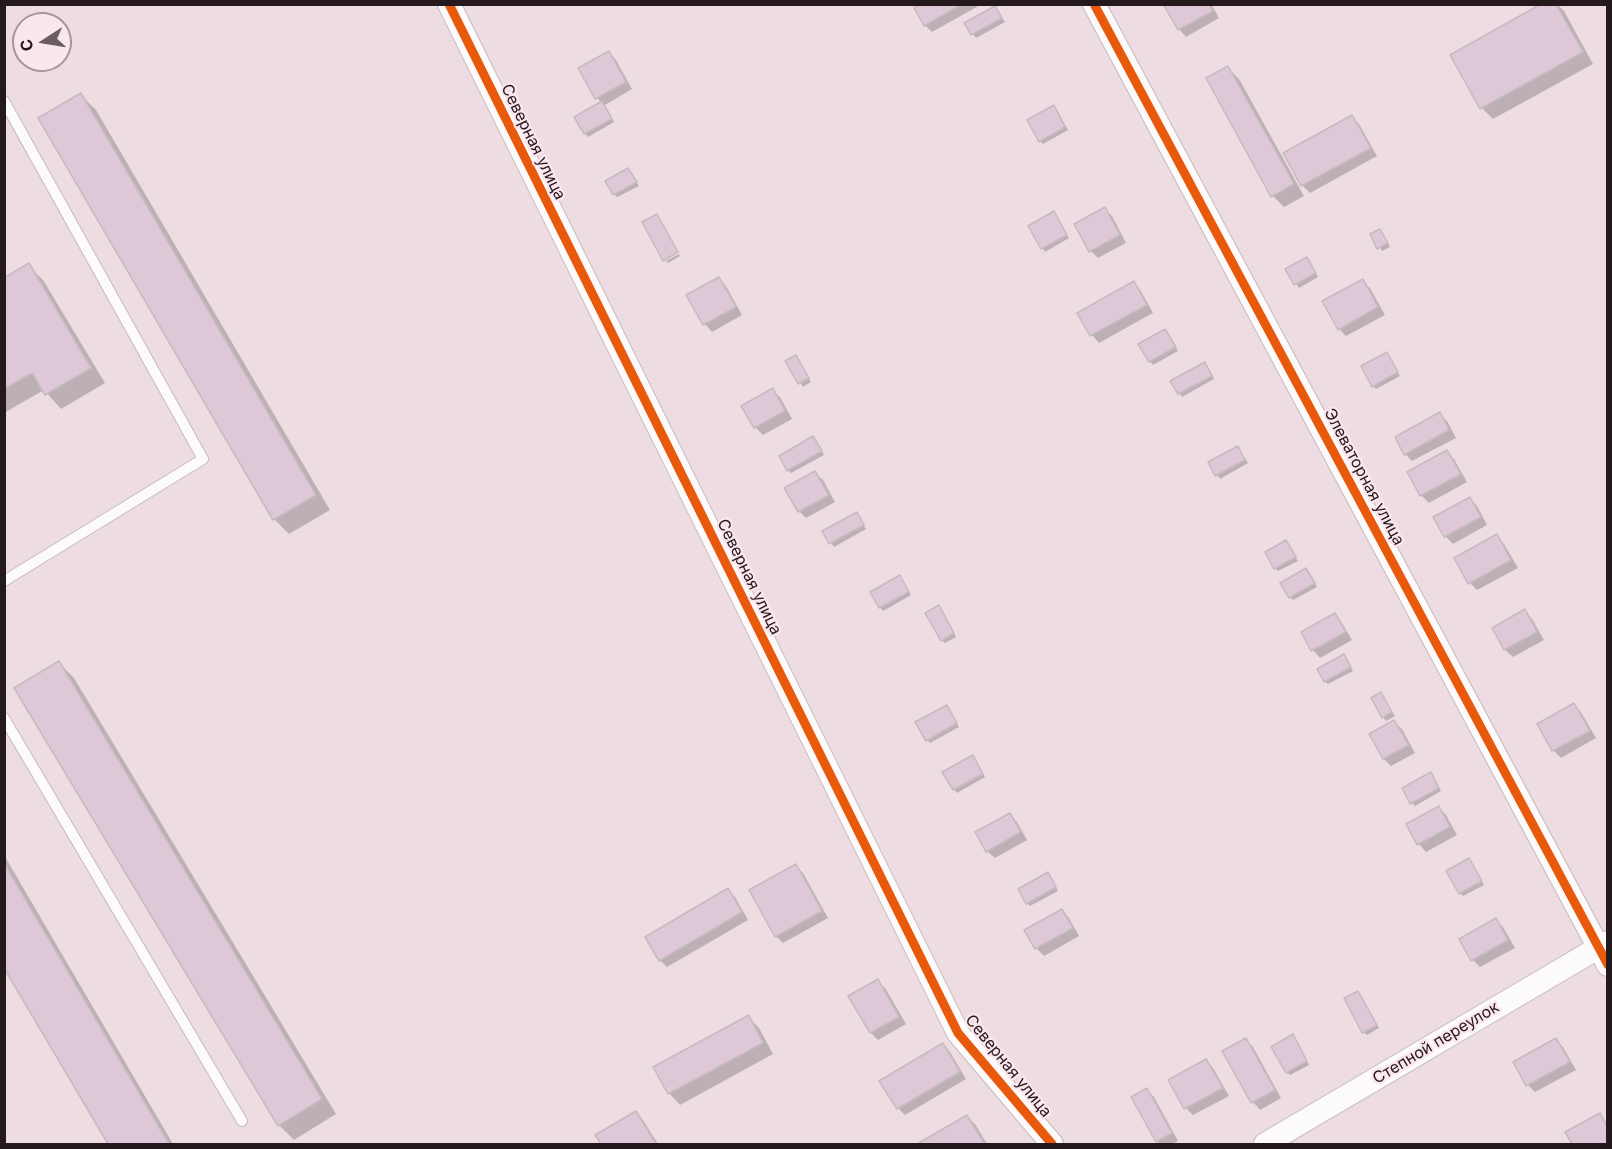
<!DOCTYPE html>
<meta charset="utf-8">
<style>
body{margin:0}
#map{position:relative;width:1612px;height:1149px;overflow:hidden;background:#eddde3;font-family:Inter,sans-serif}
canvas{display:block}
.frame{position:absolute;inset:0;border:6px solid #241a1e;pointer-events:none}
.north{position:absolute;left:12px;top:12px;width:60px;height:60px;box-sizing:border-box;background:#fce6ed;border:2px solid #a6949a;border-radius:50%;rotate:258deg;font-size:16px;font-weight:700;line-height:24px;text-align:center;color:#241a1e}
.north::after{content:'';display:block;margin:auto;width:21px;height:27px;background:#6a5e63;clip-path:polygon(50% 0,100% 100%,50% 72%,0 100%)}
</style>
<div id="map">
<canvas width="1612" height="1149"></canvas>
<div class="frame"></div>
<div class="north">С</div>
</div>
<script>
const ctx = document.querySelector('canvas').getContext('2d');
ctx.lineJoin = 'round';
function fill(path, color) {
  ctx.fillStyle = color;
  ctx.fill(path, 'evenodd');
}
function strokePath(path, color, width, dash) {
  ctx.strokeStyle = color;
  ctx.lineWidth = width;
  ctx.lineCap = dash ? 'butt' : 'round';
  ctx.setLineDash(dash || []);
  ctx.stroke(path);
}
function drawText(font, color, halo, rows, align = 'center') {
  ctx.font = font + ' Inter,sans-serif';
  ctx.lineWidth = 4.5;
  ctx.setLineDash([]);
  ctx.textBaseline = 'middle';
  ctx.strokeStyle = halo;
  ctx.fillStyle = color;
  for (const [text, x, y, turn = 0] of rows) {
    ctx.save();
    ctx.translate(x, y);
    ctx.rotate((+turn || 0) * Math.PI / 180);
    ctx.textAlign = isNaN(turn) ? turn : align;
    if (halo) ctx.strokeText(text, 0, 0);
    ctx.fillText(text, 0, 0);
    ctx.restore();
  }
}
fill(new Path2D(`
 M922 4H982L932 32 925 25Z
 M1165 4H1211L1219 18 1186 37 1179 29Z
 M1544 4H1557L1564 11 1593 64 1493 119 1482 108Z
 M995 8 1005 22 976 38 966 23Z
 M609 53 616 60 632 89 605 105 614 122 588 137 585 133 602 103 597 98Z
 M1228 68 1239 79 1304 196 1284 207 1273 196Z
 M81 95 96 110 330 510 289 534 274 519Z
 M1057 110 1068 130 1043 144 1040 141Z
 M1352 117 1359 124 1377 156 1310 193 1302 185 1285 154Z
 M628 169 639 186 617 197 614 194Z
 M1104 209 1112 216 1126 243 1098 258 1091 251 1076 224Z
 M1054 213 1069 238 1045 252 1030 226Z
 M1372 234H1383L1390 247 1382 251Z
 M679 254 680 256 668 263 666 261Z
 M1310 262 1318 277 1299 288 1287 270Z
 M28 265 43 280 105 383 61 409 44 390 4 413V280Z
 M718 279 726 286 742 315 712 332 705 324 688 295Z
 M1362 281 1370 288 1385 315 1346 336 1339 329Z
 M1133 283 1141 291 1153 313 1099 343 1092 335 1079 313Z
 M1165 331 1178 351 1153 365 1150 361Z
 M1387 354 1400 376 1376 389 1373 386Z
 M796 357 811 382 803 387 787 362Z
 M1208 367 1214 379 1182 397 1172 381Z
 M772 390 780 397 792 419 763 435 755 427Z
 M1439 414 1447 421 1456 438 1412 461 1405 454Z
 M816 441 824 455 791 473 788 470Z
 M1238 448 1248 463 1220 479 1210 463Z
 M1447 452 1454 459 1467 482 1429 503 1422 496 1409 472Z
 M815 473 823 480 835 502 806 518 799 511Z
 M1470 499 1477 506 1487 525 1453 544 1445 536 1435 518Z
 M857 514 866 529 834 547 824 532Z
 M1497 536 1504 544 1518 568 1477 590 1470 583Z
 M1286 542 1298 561 1278 571 1275 568Z
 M1309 573 1317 587 1293 600 1290 597Z
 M900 577 911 595 883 611 880 607Z
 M942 610 956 637 945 643 942 640Z
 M1525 611 1532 619 1544 640 1513 657 1505 650 1494 628Z
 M1335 615 1342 623 1352 640 1320 658 1313 650 1303 633Z
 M1343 656 1353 671 1328 684 1325 681Z
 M59 663 74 678 336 1114 294 1140 279 1125Z
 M1381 694 1395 716 1386 721 1383 717Z
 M1574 705 1581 712 1596 738 1561 758 1553 750 1539 725Z
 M947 707 959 727 930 743 927 740Z
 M1394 722 1402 729 1415 753 1391 766 1384 759 1371 735Z
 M976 760 985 777 957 793 954 789Z
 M1431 774 1441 791 1415 806 1412 803Z
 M1439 808 1446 815 1457 835 1426 852 1419 844 1408 825Z
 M1010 815 1017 822 1027 840 995 858 987 851Z
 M4 855 173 1144H110L4 965Z
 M1469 860 1484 885 1463 896 1460 893Z
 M796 866 803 873 828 918 783 943 776 936Z
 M1051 877 1058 891 1030 906 1027 903Z
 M728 890 735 897 748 920 667 967 660 960Z
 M1062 910 1069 918 1079 936 1044 956 1036 948Z
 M1496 920 1503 927 1515 948 1480 967 1473 960Z
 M877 981 885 988 906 1024 878 1040 871 1033 850 996Z
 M1358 992 1361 996 1379 1028 1367 1035 1363 1032Z
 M748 1017 759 1028 773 1054 680 1105 669 1093Z
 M1246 1040 1253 1047 1281 1098 1260 1110 1253 1102 1225 1052Z
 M1296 1040 1309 1065 1290 1075 1287 1072Z
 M1556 1040 1563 1047 1576 1070 1535 1092 1528 1085Z
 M943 1045 950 1052 966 1079 905 1115 898 1108Z
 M1206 1061 1213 1068 1229 1096 1193 1115 1186 1108Z
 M1147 1090 1154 1097 1178 1141 1171 1144H1160L1157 1141Z
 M636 1113 643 1120 658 1144H603L597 1136Z
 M1599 1115 1608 1124V1144H1573L1567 1133Z
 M967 1117 975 1124 987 1144H920Z`), '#0003');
const building = new Path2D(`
 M919 4H962L924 26 914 8Z
 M1163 4H1209L1213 11 1178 30Z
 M1541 4H1556L1583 52 1480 109 1450 55Z
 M995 6 1002 18 971 35 964 23Z
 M609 51 626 82 595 99 578 68Z
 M1228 66 1294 184 1271 197 1206 78Z
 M81 93 316 495 273 520 38 118Z
 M602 101 612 119 584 134 574 117Z
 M1054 105 1065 127 1039 142 1027 120Z
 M1352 115 1371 148 1301 186 1283 153Z
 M628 168 637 182 613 195 605 181Z
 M1105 207 1120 235 1089 252 1074 224Z
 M1054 211 1067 235 1041 249 1028 226Z
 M657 214 678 252 663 261 642 222Z
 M1380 229 1388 243 1377 249 1370 234Z
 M1307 257 1316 273 1294 285 1285 269Z
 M29 263 91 368 45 395 32 373 4 389V278Z
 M719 277 736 307 703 325 686 295Z
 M1363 279 1378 307 1338 330 1322 301Z
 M1134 281 1147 305 1090 336 1077 313Z
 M1165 329 1176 347 1149 362 1138 344Z
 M1387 352 1398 372 1372 387 1361 366Z
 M796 355 809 378 798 384 785 361Z
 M1205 362 1212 376 1178 394 1170 381Z
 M773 388 785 411 754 428 741 406Z
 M1440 412 1449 430 1404 455 1395 437Z
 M813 436 822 451 787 471 779 456Z
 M1238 446 1245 460 1215 476 1208 462Z
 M1447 450 1461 474 1420 496 1407 472Z
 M815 471 829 495 798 512 784 488Z
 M1470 497 1481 517 1444 537 1433 517Z
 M857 512 864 525 829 544 822 531Z
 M1497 534 1511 560 1468 584 1454 558Z
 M1286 540 1296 557 1274 569 1265 552Z
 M1306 568 1315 583 1289 598 1280 583Z
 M900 575 909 592 879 608 870 592Z
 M939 605 954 633 941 641 925 613Z
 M1525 609 1537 632 1504 650 1492 628Z
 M1335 613 1346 632 1311 651 1301 632Z
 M1344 654 1351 667 1324 682 1317 669Z
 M59 661 322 1099 278 1126 14 688Z
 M1381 692 1392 712 1382 718 1371 698Z
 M1574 703 1590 731 1552 751 1537 724Z
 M947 705 957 723 926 741 915 722Z
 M1394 720 1409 745 1383 759 1369 734Z
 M973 755 983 774 953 790 942 772Z
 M1431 772 1439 788 1410 804 1402 788Z
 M1439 806 1450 827 1417 845 1406 824Z
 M1010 813 1021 832 986 852 975 832Z
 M1469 858 1482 881 1459 894 1446 871Z
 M4 863 169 1144H108L4 968Z
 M796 864 822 911 775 937 749 890Z
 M1048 872 1056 887 1026 904 1018 889Z
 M728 888 742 912 659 961 645 937Z
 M1062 909 1073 928 1035 949 1024 930Z
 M1496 918 1508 940 1471 961 1459 939Z
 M878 979 899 1017 870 1033 848 996Z
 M1358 991 1377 1025 1362 1033 1344 998Z
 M749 1015 763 1043 668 1094 653 1067Z
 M1293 1034 1307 1061 1286 1073 1271 1047Z
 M1246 1038 1275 1090 1251 1103 1222 1051Z
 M1556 1038 1570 1062 1526 1086 1513 1062Z
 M943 1043 960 1072 897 1109 879 1081Z
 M1206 1059 1223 1088 1184 1109 1168 1080Z
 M1147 1088 1172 1133 1156 1142 1131 1097Z
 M636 1111 656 1144H601L595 1135Z
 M1600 1113 1608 1128V1144H1572L1565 1132Z
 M967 1115 984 1143 981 1144H917Z`);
fill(building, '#dec8d7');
strokePath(building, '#c5babf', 1.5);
const lane = new Path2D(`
 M4 101 203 459 4 581
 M4 718 242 1121`);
const street = new Path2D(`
 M449 4 958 1033 1052 1144
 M1094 4 1608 965
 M1265 1144 1608 942`);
strokePath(lane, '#c6babf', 12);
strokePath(street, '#c6babf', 24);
strokePath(lane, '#fcfafb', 10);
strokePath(street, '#fcfafb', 22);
strokePath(new Path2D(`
 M449 4 958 1033 1052 1144
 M1094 4 1608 965`), '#e8590c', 9);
drawText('16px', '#241a1e', '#fce6ed', [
 ["Северная улица",533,142,64],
 ["Элеваторная улица",1364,477,62],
 ["Северная улица",749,577,64],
 ["Степной переулок",1436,1043,-31],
 ["Северная улица",1008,1066,51]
]);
</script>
